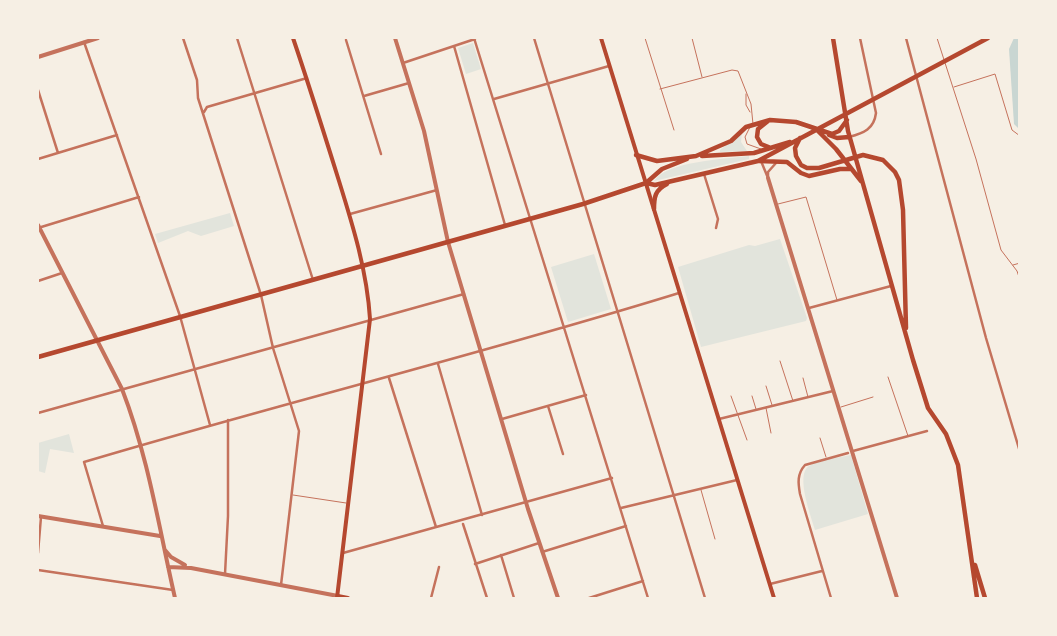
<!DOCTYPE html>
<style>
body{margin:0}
#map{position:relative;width:1057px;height:636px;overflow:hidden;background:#f6efe4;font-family:Jost,sans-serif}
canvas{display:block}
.frame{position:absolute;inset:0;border:39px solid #f6efe4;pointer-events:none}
</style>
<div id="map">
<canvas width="1057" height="636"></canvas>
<div class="frame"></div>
</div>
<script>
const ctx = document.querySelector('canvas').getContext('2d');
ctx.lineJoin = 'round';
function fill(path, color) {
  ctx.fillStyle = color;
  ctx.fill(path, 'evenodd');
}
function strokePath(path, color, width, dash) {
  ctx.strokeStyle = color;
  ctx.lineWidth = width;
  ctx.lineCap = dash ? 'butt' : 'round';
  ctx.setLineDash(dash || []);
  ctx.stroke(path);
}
fill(new Path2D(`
 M473 43 481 69 466 74 458 48Z
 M742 133 741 142 747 151 720 152V150Z
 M749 156V159L654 181C667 161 726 159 749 156Z
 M230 213 234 226 201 236 188 231 158 243 155 234Z
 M780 239 807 318 806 321 701 347 678 267 749 245 755 246Z
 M594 254 611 309 568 322 551 267Z
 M69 434 74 453 50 449 45 473 38 471V443Z
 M851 455 868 514 815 530C811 516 795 475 809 466 820 459 838 458 851 455Z`), '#e2e4dc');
fill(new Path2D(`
 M1014 38H1019V129L1014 124 1009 49Z`), '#c9d6d2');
strokePath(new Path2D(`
 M645 38 674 130
 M692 38 702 77
 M937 38 976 159 1001 250 1017 271 1020 280
 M954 87 995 74 1012 130 1020 136
 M660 89 732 70 738 71 751 104 753 124
 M746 94V105L750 112
 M750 127 745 137 747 144 761 149
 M778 204 806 197 837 300
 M1013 265 1020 263
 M780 361 793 401
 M888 377 908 436
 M803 378 808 397
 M766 386 772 405
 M731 396 747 440
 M752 396 756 409
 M841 407 873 397
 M766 408 771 433
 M820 438 826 457
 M701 490 715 539
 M293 495 346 503`), '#c5725c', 1);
strokePath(new Path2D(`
 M183 38 197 80 198 98 261 295 273 348 299 431 281 585
 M237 38 313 280
 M474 38 648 598
 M534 38 705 598
 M906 38 986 338 1020 452
 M346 40 381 154
 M84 42 180 316 210 425
 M454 46 505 225
 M403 63 475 39
 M38 90 58 153
 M364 96 409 83
 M494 99 609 66
 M204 112 207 107 307 78
 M849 137C864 133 874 129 876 113L860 38
 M38 159 117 135
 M761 161 768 178
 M704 174 718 219 716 228
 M768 178V172L776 163
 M350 214 437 190
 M38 228 139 197
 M38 281 62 273
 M809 308 891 286
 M438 364 482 515
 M389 378 436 527
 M548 406 563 454
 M38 413 464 294
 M502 419 586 395
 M719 419 833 391
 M853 451 927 431
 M621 508 737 480
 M463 524 487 598
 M103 526 84 462C282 403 482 354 679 293
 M542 552 626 526
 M38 553 41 517
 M343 553 612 478
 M501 555 514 598
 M475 564 539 543
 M38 570 173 590
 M225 574 228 516V420
 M770 584 822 571
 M431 598 439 567
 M589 598 643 581
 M831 598 800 494C798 483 797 474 805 465L848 453`), '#c5725c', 2.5);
strokePath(new Path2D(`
 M395 38 424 131 448 242 528 509 558 598
 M38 57 98 38
 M768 178 897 598
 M38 225 122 389C148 456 159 528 175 598
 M38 516 160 536
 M165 550 171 557 185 565
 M168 567 191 568 338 596`), '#c5725c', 4);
strokePath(new Path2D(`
 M293 38C309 85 324 133 339 181 353 226 367 271 370 319L337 598
 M601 38 774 598
 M338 596 348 598`), '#b5482f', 4);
strokePath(new Path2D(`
 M833 38 848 131 913 360 928 408 946 434 958 465 977 598
 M768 121 758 129 757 137 761 144 771 148
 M817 130 836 149 861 181
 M829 135 837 138 849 137
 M800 138 795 148 796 156 801 165 807 168H819L863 155 883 160 895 172 899 180 903 210 906 328
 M636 155 657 161 696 156 731 141 746 127 770 120 796 122 832 134 839 131 847 120
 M702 156 754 153 790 142
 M759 161 787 162 801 173 809 176 840 169H851
 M646 183 662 169 687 159
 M654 209C654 197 655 190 667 184
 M38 357 583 204 646 183 655 185 758 161 988 38
 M975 565 985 598`), '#b5482f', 4.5);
</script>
